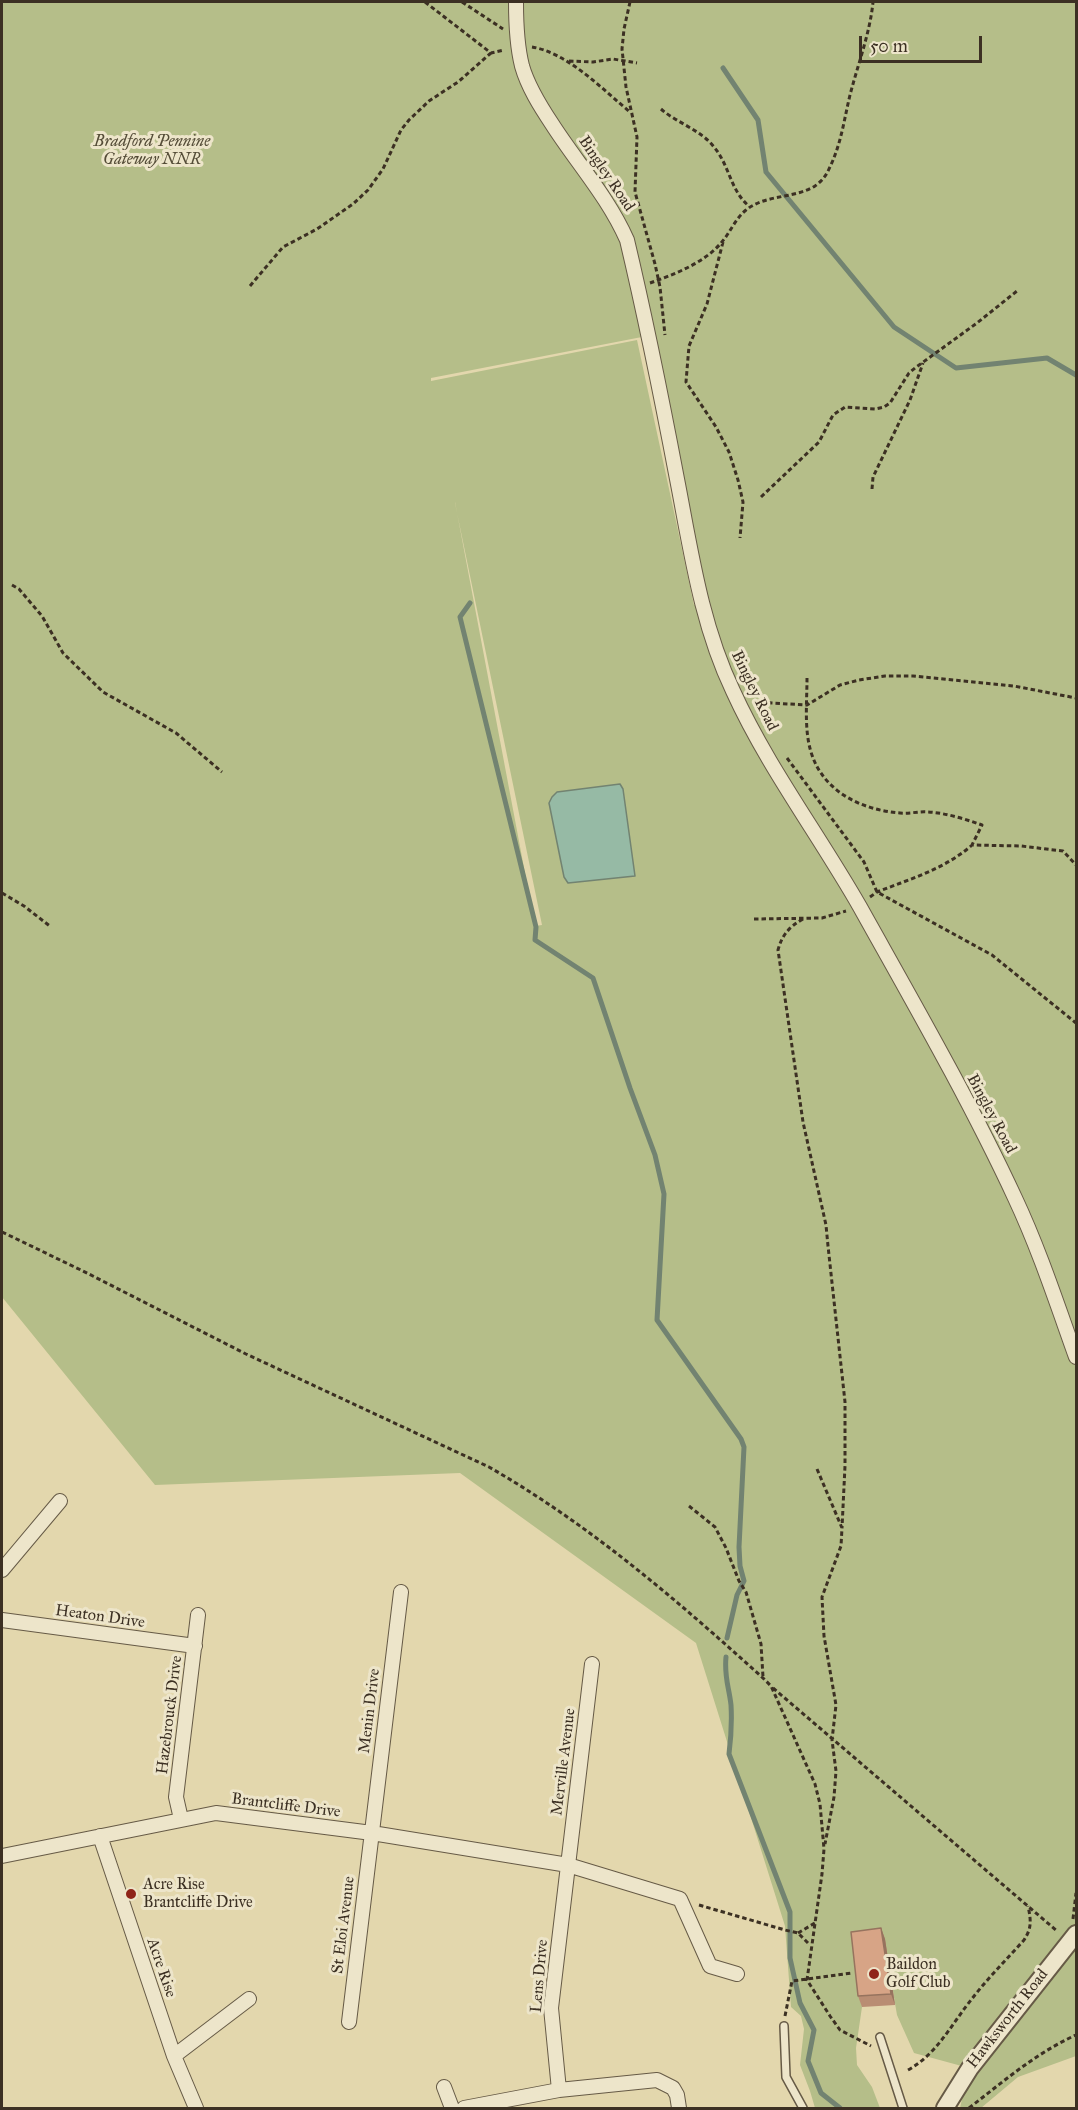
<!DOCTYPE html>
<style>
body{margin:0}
#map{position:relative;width:1078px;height:2110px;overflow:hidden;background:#e3d7ad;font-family:"IM FELL Great Primer",serif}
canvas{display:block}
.frame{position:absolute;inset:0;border:3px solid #3c3023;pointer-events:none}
.scale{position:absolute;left:859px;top:36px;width:123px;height:27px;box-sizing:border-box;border:3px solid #3c3023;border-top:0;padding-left:8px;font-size:18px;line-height:21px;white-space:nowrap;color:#3c3023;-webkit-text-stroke:4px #ede5ca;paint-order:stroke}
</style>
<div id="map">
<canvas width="1078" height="2110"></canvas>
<div class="frame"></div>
<div class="scale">50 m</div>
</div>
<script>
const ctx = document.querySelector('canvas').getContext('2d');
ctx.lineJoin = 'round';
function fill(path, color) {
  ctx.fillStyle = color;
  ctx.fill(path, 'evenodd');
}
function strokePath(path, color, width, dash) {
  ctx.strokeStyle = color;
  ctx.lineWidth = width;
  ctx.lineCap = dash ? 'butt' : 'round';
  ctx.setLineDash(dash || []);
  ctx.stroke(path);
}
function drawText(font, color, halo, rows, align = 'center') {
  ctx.font = font + ' "IM FELL Great Primer",serif';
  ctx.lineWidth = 6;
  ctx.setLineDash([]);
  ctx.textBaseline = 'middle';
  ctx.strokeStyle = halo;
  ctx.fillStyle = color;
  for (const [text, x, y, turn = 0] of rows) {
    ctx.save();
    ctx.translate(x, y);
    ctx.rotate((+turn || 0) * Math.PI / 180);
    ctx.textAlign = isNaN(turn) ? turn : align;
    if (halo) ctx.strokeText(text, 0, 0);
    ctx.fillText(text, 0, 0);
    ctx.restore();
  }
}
fill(new Path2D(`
 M2 2H1076V2056L1018 2077 981 2108H960L969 2068 914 2053 897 2015 884 1939 855 1944 862 2007 856 2048 857 2065 872 2087 880 2108H815L810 2091 800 2065 804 2029 801 2016 791 2007 785 1926 696 1643 460 1473 155 1485 2 1297ZM647 336 701 604 694 605 637 340 431 381V378ZM455 502V503L542 925 535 926Z`), '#b5be89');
const water = new Path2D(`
 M620 784 623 789 635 876 568 883 564 877 549 803 552 797 557 792Z`);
fill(water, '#96baa5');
strokePath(water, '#728371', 1.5);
strokePath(new Path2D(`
 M723 68 758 120 766 172 894 327 956 368 1047 358 1076 375
 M470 603 460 617 536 927 535 940 593 978 630 1088 655 1155 664 1194 657 1320 741 1439 744 1447 739 1547 740 1566 744 1581 737 1595 727 1638
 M726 1657C724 1677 729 1687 731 1705 732 1722 731 1738 729 1754L790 1912V1958L800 2003 814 2030 808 2061 821 2093 840 2108`), '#728371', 5);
const service = new Path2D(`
 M784 2026 786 2077 803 2108
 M880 2037 903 2108`);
const minor = new Path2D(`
 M516 2C516 23 517 46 522 66 528 87 540 106 552 124 577 163 608 197 627 240 646 320 662 400 677 479 691 551 701 624 733 691 767 766 819 835 860 907 913 1002 969 1099 1015 1198 1039 1249 1057 1304 1076 1357
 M2 1570 60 1501
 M2 1620 195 1646
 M181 1819 176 1797 198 1615
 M100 1836 174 2056 196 2108
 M2 1856 216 1813 372 1833 568 1865 680 1899 710 1966 737 1974
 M349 2022 401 1592
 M174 2056 249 1999
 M444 2087 452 2108
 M559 2090 551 2008 592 1664
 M464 2108 559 2090 657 2080 673 2088 677 2095 679 2108`);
const tertiary = new Path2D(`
 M945 2108 970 2068 1076 1934`);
strokePath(service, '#665a46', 10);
strokePath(minor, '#665a46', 16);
strokePath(tertiary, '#665a46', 20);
strokePath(new Path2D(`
 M425 2 491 53 504 50
 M462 2 503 29
 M630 2 624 29 622 49 626 87 637 137 635 192 655 264 660 287 665 335
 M532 47C568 53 602 89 630 112
 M569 61 593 62 613 59 637 63
 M661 109C677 123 701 130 714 147 730 166 730 191 750 207
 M723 242 707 304 689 346 686 382 716 427 729 452 738 480 743 502 740 538
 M650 283C675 274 704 263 721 243 730 233 735 219 746 210 766 194 794 199 815 186 821 182 826 176 829 169 841 145 844 120 850 95 858 64 870 33 873 2
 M250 286 283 247 317 229 353 204 368 190 383 169 401 130 409 120 429 101 458 82 491 53
 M872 489 873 477 910 400 923 363
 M761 497 819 442 833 415 845 407 875 409 884 407 890 403 909 373 915 368 977 323 1017 291
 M12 585 19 589 42 616 63 653 103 692 176 733 222 772
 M807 678C807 702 804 729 811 752 823 792 862 810 900 813 910 814 919 811 928 812 946 813 965 819 982 825L972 845
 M753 702 807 705 840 685 859 680 885 676H913L1014 686 1076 698
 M787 758 864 862 877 892 992 955 1076 1023
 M2 893 24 906 51 927
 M870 897 877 892C910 879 945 869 972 845L1021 846 1063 851 1076 865
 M754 919 822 918 846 911
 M803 919C789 927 782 935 778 950L803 1122 826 1225 828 1246 845 1402V1466L842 1528
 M2 1232 83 1271 246 1354 489 1467C590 1525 678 1601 764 1679L771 1686 815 1784 820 1804 824 1849 822 1874 807 1980 830 2016 840 2030 871 2046
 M817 1469 842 1528 841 1546 822 1597 824 1636 836 1705 832 1740 836 1771 834 1797 825 1844
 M689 1506 715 1527 726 1548 739 1581 746 1592 761 1644 763 1677
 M773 1688 1057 1931
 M699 1905 785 1930 798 1933 810 1945
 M1073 1919 1076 1893
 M798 1933 815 1923
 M785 2016 792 1981 852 1973
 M908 2070C937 2054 951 2025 971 2000 987 1979 1006 1960 1024 1940 1032 1928 1031 1920 1028 1906
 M969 2108C1004 2081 1036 2053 1076 2035`), '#3c3023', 3, [4.5, 3]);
strokePath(service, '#ede5ca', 7);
strokePath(minor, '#ede5ca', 14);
strokePath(tertiary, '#ede5ca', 16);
fill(new Path2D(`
 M881 1928 885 1939 895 2005 862 2007 858 1996Z`), '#b98d73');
fill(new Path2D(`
 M881 1928 885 1939 895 2005 891 1994Z`), '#96735e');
const building = new Path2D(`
 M881 1928 891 1994 858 1996 851 1932Z`);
fill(building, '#d7a486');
strokePath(building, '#96735e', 1.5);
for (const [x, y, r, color] of [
 [131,1894,6,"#8f2418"],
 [874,1974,6,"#8f2418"]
]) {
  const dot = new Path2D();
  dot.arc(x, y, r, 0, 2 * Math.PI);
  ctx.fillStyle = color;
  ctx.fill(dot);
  strokePath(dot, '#ede5ca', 2);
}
drawText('italic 16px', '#544c37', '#ede5ca', [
 ["Bradford Pennine",152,142],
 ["Gateway NNR",152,160]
]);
drawText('16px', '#3c3023', '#ede5ca', [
 ["Bingley Road",606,174,56],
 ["Bingley Road",754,691,64],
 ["Bingley Road",991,1114,62],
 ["Heaton Drive",100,1617,8],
 ["Menin Drive",370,1711,-83],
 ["Hazebrouck Drive",170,1715,-83],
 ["Merville Avenue",564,1762,-83],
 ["Brantcliffe Drive",286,1806,7],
 ["St Eloi Avenue",344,1925,-83],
 ["Acre Rise",161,1968,71],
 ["Lens Drive",540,1976,-85],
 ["Hawksworth Road",1008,2019,-52]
]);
drawText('16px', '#3c3023', '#ede5ca', [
 ["Acre Rise",143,1885],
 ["Brantcliffe Drive",143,1903],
 ["Baildon",886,1965],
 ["Golf Club",886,1983]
], 'left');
</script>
